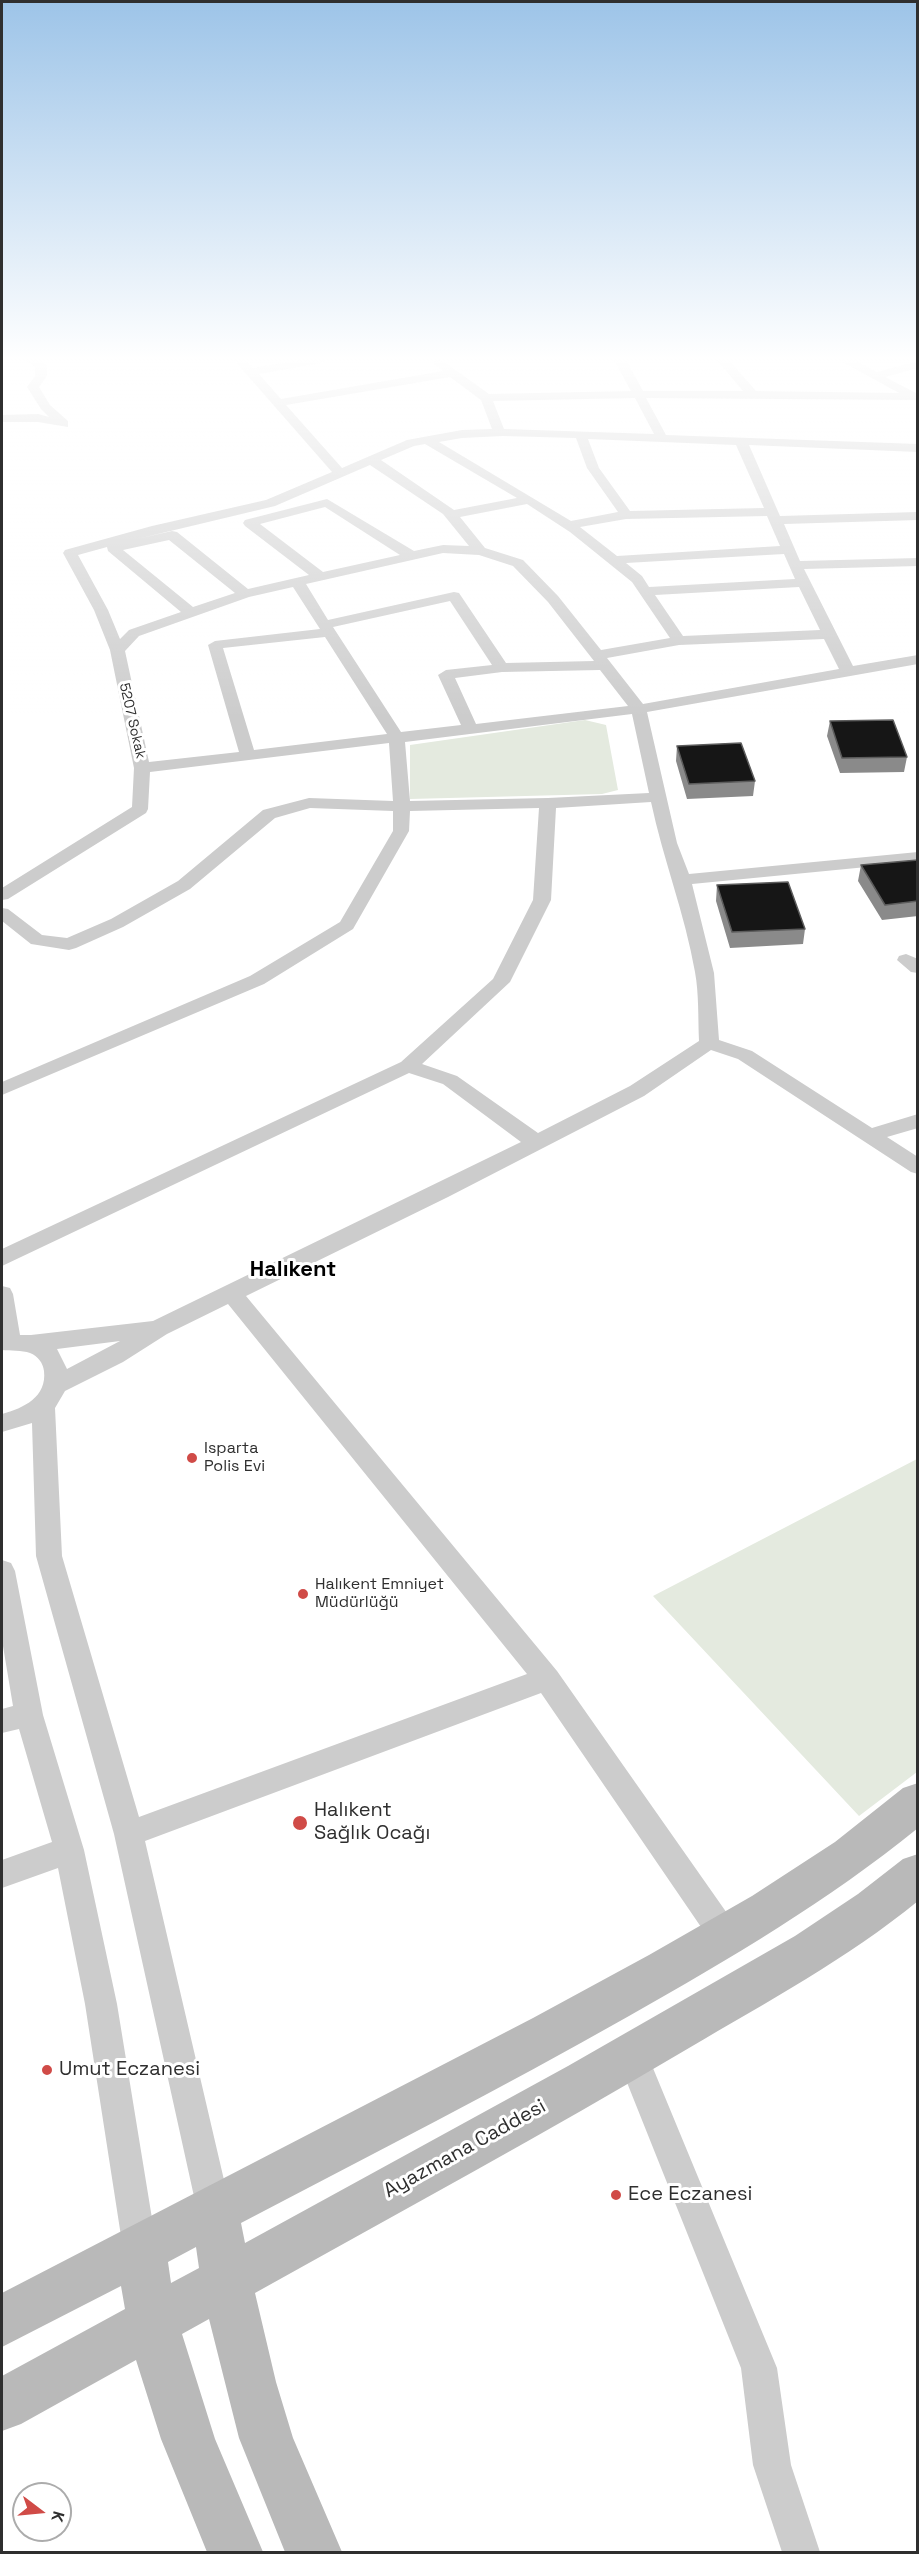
<!DOCTYPE html>
<meta charset="utf-8">
<style>
body{margin:0}
#map{position:relative;width:919px;height:2554px;overflow:hidden;background:#fff;font-family:"Space Grotesk",sans-serif}
canvas{display:block}
.frame{position:absolute;inset:0;border:3px solid #2f2f2f;pointer-events:none}
.north{position:absolute;left:12px;top:2482px;width:60px;height:60px;box-sizing:border-box;background:#fff;border:2px solid #acacac;border-radius:50%;rotate:106deg;font-size:16px;font-weight:700;line-height:24px;text-align:center;color:#2f2f2f}
.north::after{content:'';display:block;margin:auto;width:21px;height:27px;background:#d04b47;clip-path:polygon(50% 0,100% 100%,50% 72%,0 100%)}
</style>
<div id="map">
<canvas width="919" height="2554"></canvas>
<div class="frame"></div>
<div class="north">K</div>
</div>
<script>
const ctx = document.querySelector('canvas').getContext('2d');
ctx.lineJoin = 'round';
function fill(path, color) {
  ctx.fillStyle = color;
  ctx.fill(path, 'evenodd');
}
function strokePath(path, color, width, dash) {
  ctx.strokeStyle = color;
  ctx.lineWidth = width;
  ctx.lineCap = dash ? 'butt' : 'round';
  ctx.setLineDash(dash || []);
  ctx.stroke(path);
}
function drawText(font, color, halo, rows, align = 'center') {
  ctx.font = font + ' "Space Grotesk",sans-serif';
  ctx.lineWidth = 6;
  ctx.setLineDash([]);
  ctx.textBaseline = 'middle';
  ctx.strokeStyle = halo;
  ctx.fillStyle = color;
  for (const [text, x, y, turn = 0] of rows) {
    ctx.save();
    ctx.translate(x, y);
    ctx.rotate((+turn || 0) * Math.PI / 180);
    ctx.textAlign = isNaN(turn) ? turn : align;
    if (halo) ctx.strokeText(text, 0, 0);
    ctx.fillText(text, 0, 0);
    ctx.restore();
  }
}
fill(new Path2D(`
 M585 720 606 725 618 790 602 794 410 799V745Z
 M917 1459V1772L859 1816 653 1596Z`), '#e4eadf');
fill(new Path2D(`
 M25 360H40L47 365V376L39 387 50 405 68 421V427L38 422H2V415L38 414 49 417 41 409 27 387 35 376V367Z
 M234 360H246L253 368 301 360H327L321 363 259 374 281 399 443 371 433 363 437 360 443 361 489 394 631 391 614 360H626L643 391H743L717 360H729L756 391 899 393 839 360H854L877 372 918 361V368L885 377 918 394 917 400 646 398 666 435 918 444V452L749 445 780 516 918 512V520L784 524 800 561 918 558V566L804 569 853 666 918 655V664L647 712 677 843 689 874 918 852V862L692 884 714 973 719 1040 752 1051 872 1128 918 1114V1128L887 1137 918 1157V1174L911 1172 738 1059 711 1050 644 1096 448 1197 246 1296 557 1671 736 1926 740 1936 736 1946 725 1951 714 1946 541 1693 145 1841 231 2210 226 2222 214 2227 202 2222 197 2210 114 1834 36 1556 32 1423 2 1432V1414C24 1408 47 1397 44 1371 43 1363 38 1356 30 1353 22 1350 10 1351 2 1350V1286L10 1288 13 1294 20 1335H31L153 1321 521 1142 443 1084 409 1073 2 1266V1249L401 1062 493 979 533 900 539 808 410 811 409 831 353 929 264 984 2 1095V1082L250 976 340 922 393 831V811L310 808 275 818 190 889 123 927 76 948 69 950 31 944 2 921V908L8 909 42 935 67 938 111 919 178 881 263 810 309 798 393 801 389 743 150 772 148 809 146 813 8 899 2 900V888L132 807 134 768 110 650 94 610 63 553 65 550 152 526 266 500 332 472ZM450 377 481 400 492 429 462 430 407 440 342 468 286 405ZM635 398 654 434 504 429 493 401ZM503 436 576 438 587 468 618 512 571 521 439 442 462 438ZM588 439 736 445 764 508 630 511 599 468ZM425 444 517 498 454 510 381 460 414 446ZM370 465 443 514 469 546 443 545 414 551 327 499 245 520 243 523 245 526 309 575 248 589 177 532 172 531 137 539 275 506ZM527 504 570 532 632 582 670 638 601 650 558 596 523 560 485 548 460 517ZM325 507 400 555 323 572 260 524ZM767 516 780 546 617 556 580 527 626 519ZM169 540 235 593 193 607 123 550ZM107 547 108 551 181 612 129 630 120 639 108 610 78 555ZM443 553 479 555 513 566 548 602 594 661 506 663 459 593 454 592 328 620 306 584ZM784 554 795 579 649 587 642 576 626 563ZM293 587 320 629 215 641 208 645 239 752 149 762 125 651 139 636 249 597ZM799 587 820 630 683 636 655 595ZM450 601 492 665 446 670 438 675 461 725 401 732 333 627ZM325 637 387 734 254 750 223 648ZM824 639 839 669 643 704 607 658 679 645ZM600 670 628 706 476 724 455 678 502 672ZM632 714 649 793 548 798 410 801 405 742ZM651 802C663 859 685 914 695 972 699 994 698 1018 699 1041L630 1086 538 1133 457 1076 422 1064 510 982 551 900 556 808ZM228 1304 527 1674 139 1817 62 1556 55 1408 65 1391 123 1362 167 1334ZM120 1341 67 1369 57 1349Z
 M906 954 918 959V973L911 972 897 960 899 956Z
 M2 1560 11 1563 15 1571 43 1715 84 1850 117 2004 157 2249 152 2261 140 2266 128 2261 123 2249 85 2004 58 1868 2 1888V1860L52 1842 19 1729 2 1733V1709L13 1706 2 1640Z
 M632 2039 643 2044 777 2368 791 2465 820 2552H782L753 2465 741 2368 616 2055 621 2044Z`), '#ccc');
fill(new Path2D(`
 M918 1783V1828C828 1901 730 1959 629 2016 502 2088 371 2155 241 2223L245 2243 568 2066 795 1936 858 1894 903 1859 918 1854V1901C847 1959 767 2002 689 2048 546 2133 400 2212 255 2293L276 2382 293 2438 342 2552H285L239 2438 209 2319 182 2334 215 2439 263 2552H207L161 2439 136 2360 21 2424 2 2431V2376L125 2309 121 2286 2 2347V2293L533 2018 649 1955 752 1896 835 1842 903 1788ZM196 2247 199 2268 171 2283 168 2262Z`), '#b9b9b9');
fill(new Path2D(`
 M830 721 907 757 904 772 840 773 827 736Z
 M677 746 755 781 753 796 687 799 676 761Z
 M918 860V916L882 920 858 881 861 865Z
 M717 885 805 929 803 944 730 948 716 901Z`), '#8a8a8a');
const building = new Path2D(`
 M893 720 907 757 842 758 830 721Z
 M741 743 755 781 689 784 677 746Z
 M918 860V901L885 905 861 865Z
 M788 882 805 929 732 932 717 885Z`);
fill(building, '#161616');
strokePath(building, '#5c5c5c', 1.5);
const sky = ctx.createLinearGradient(0, 0, 0, 718);
sky.addColorStop(0, '#9dc4e8');
sky.addColorStop(0.5, '#fff');
sky.addColorStop(1, '#ffffff00');
ctx.fillStyle = sky;
ctx.fillRect(0, 0, 919, 718);
for (const [x, y, r, color] of [
 [192,1458,6,"#d04b47"],
 [303,1594,6,"#d04b47"],
 [300,1823,8,"#d04b47"],
 [47,2070,6,"#d04b47"],
 [616,2195,6,"#d04b47"]
]) {
  const dot = new Path2D();
  dot.arc(x, y, r, 0, 2 * Math.PI);
  ctx.fillStyle = color;
  ctx.fill(dot);
  strokePath(dot, '#fff', 2);
}
drawText('14px', '#2f2f2f', '#fff', [
 ["5207 Sokak",132,721,77]
]);
drawText('16px', '#2f2f2f', '#fff', [
 ["Isparta",204,1449],
 ["Polis Evi",204,1467],
 ["Halıkent Emniyet",315,1585],
 ["Müdürlüğü",315,1603]
], 'left');
drawText('20px', '#2f2f2f', '#fff', [
 ["Halıkent",314,1811],
 ["Sağlık Ocağı",314,1834],
 ["Umut Eczanesi",59,2070],
 ["Ece Eczanesi",628,2195]
], 'left');
drawText('20px', '#2f2f2f', '#fff', [
 ["Ayazmana Caddesi",465,2149,-29]
]);
drawText('bold 22px', '#000', '#fff', [
 ["Halıkent",293,1270]
]);
</script>
